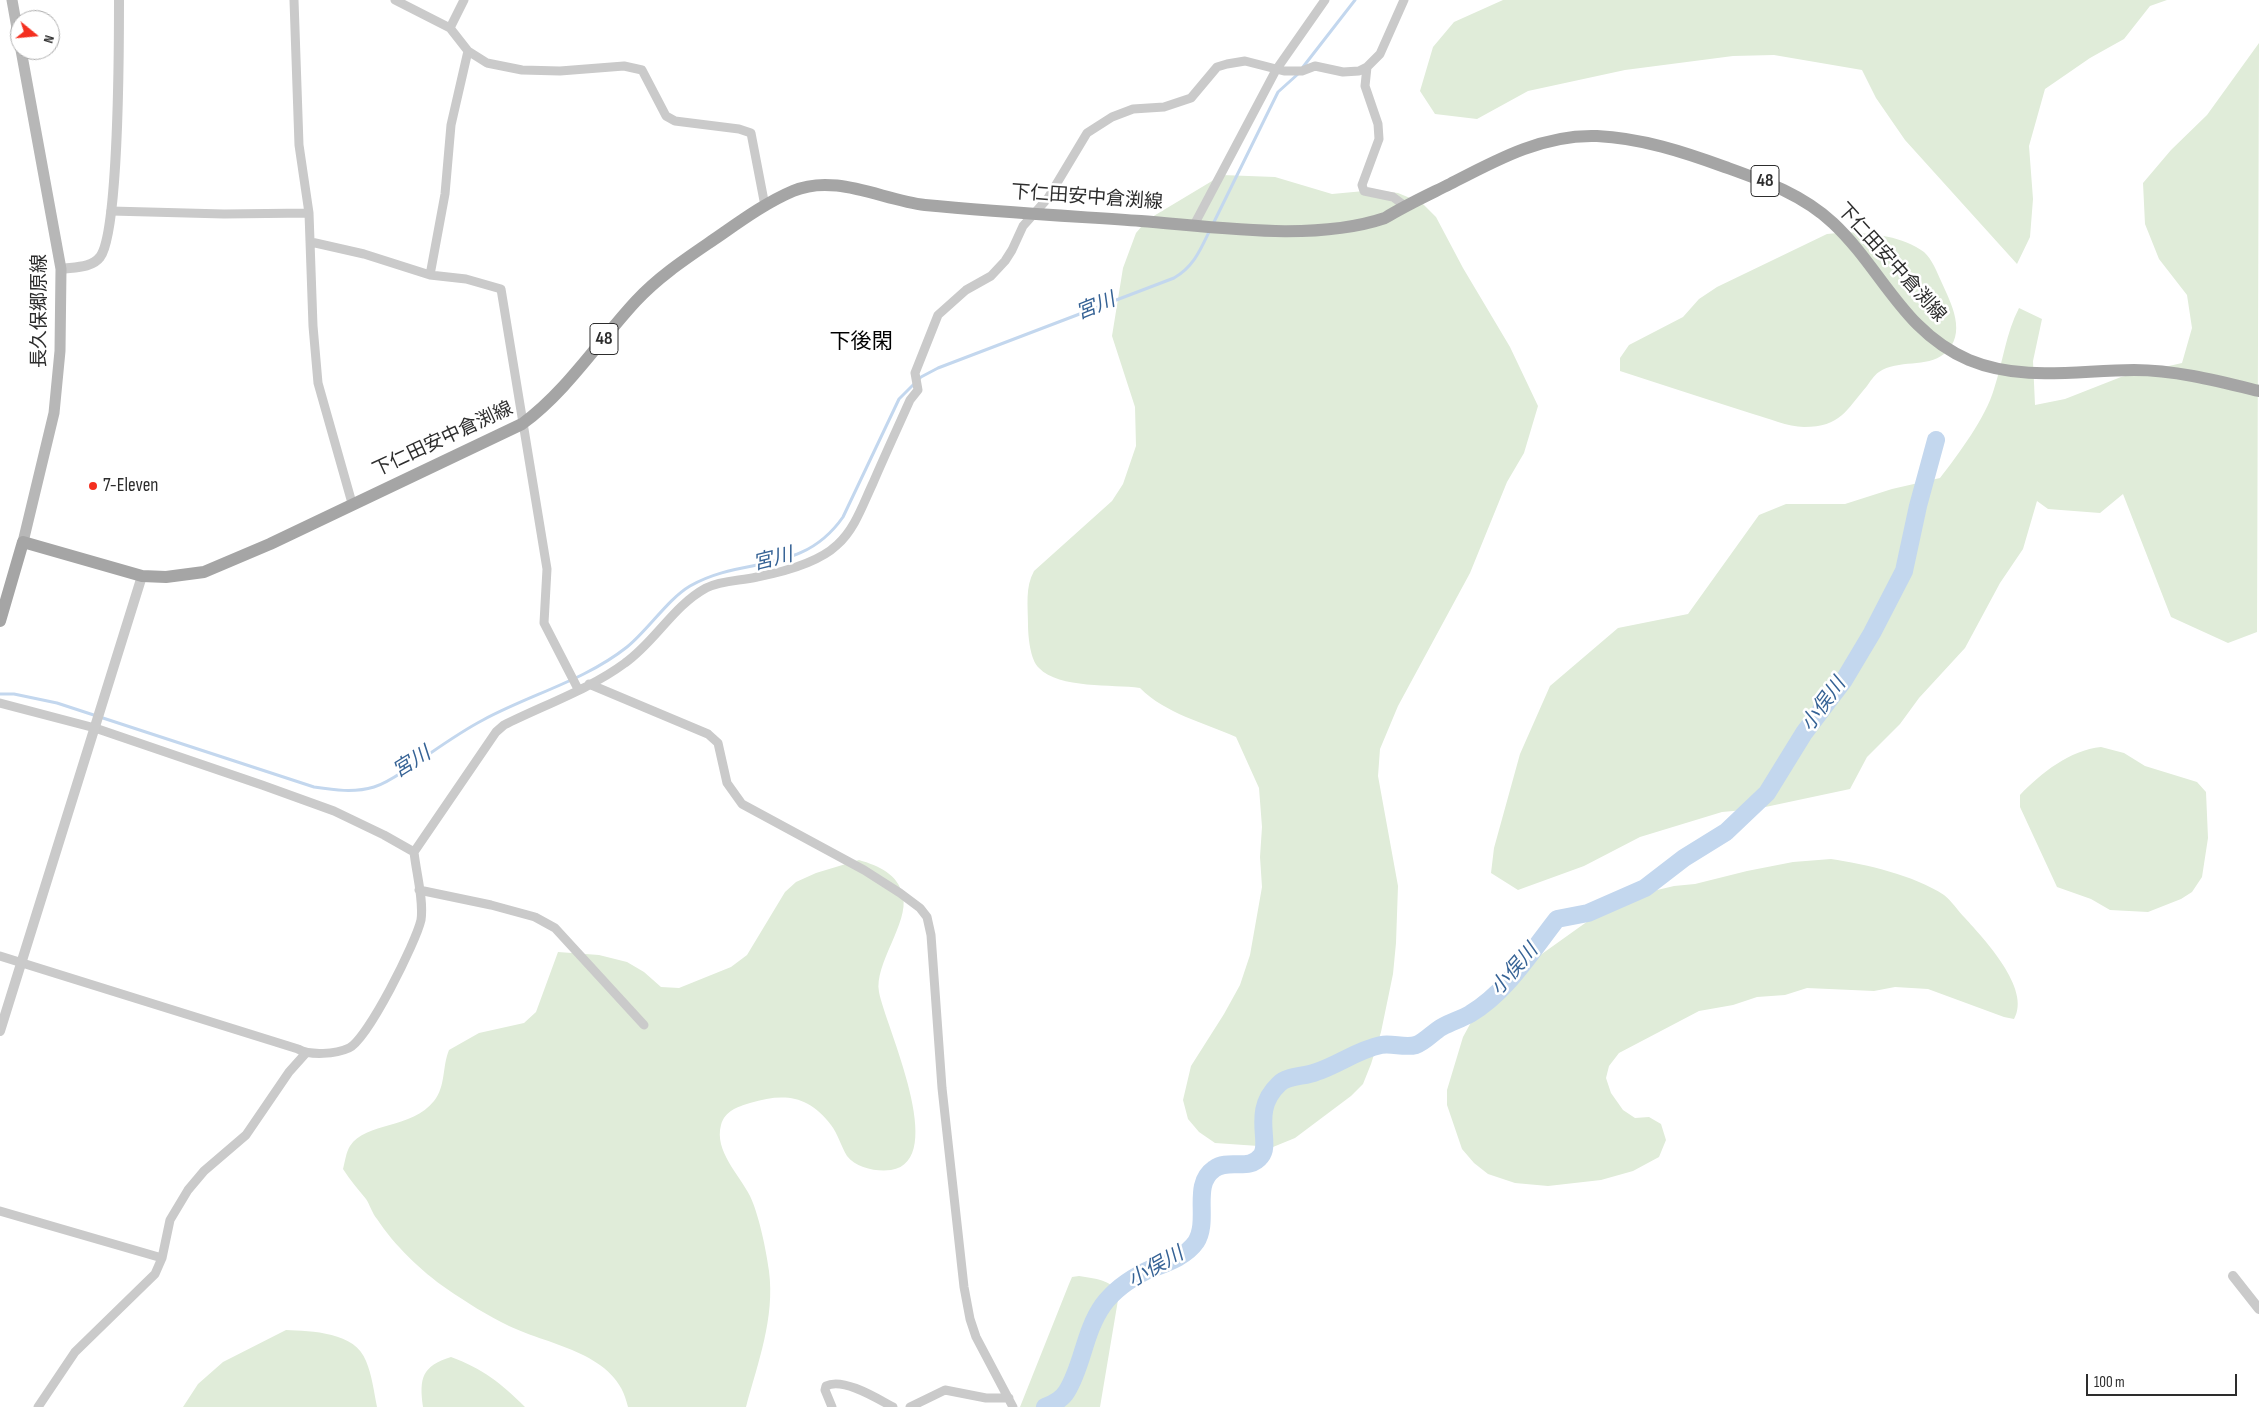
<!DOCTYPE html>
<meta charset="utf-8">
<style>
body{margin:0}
#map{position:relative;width:2259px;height:1407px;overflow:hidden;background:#fff;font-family:"Sofia Sans Condensed",sans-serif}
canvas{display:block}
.north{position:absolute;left:10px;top:10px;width:50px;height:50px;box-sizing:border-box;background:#fff;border:1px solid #ababab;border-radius:50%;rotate:107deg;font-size:14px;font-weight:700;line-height:20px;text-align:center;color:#2d2d2d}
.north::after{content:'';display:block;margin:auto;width:18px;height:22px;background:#f42f1f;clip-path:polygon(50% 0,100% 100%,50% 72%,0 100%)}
.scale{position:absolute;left:2086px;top:1374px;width:151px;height:22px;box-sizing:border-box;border:2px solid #2d2d2d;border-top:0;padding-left:6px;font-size:15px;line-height:18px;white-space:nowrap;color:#2d2d2d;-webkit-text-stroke:4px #fff;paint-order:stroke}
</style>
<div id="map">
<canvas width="2259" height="1407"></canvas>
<div class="north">N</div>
<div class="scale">100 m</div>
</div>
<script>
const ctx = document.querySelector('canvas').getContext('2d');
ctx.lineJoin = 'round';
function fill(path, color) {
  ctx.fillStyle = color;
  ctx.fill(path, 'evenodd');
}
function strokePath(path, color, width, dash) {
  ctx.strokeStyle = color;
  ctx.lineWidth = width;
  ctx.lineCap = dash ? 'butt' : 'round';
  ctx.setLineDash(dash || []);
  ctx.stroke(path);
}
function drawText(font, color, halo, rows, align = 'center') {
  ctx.font = font + ' "Sofia Sans Condensed","Noto Sans JP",sans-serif';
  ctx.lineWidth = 5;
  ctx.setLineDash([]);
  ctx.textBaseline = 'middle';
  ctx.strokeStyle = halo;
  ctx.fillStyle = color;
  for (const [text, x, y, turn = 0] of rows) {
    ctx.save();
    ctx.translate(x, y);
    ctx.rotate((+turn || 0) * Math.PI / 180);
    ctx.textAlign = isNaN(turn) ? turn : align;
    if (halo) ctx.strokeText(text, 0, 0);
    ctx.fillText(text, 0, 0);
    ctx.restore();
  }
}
fill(new Path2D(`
 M1503 0H2167L2150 6 2124 39 2090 58 2045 89 2029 146 2033 199 2030 237 2017 264 1905 140 1876 98 1862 70 1774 55 1733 56 1625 70 1528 91 1477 119 1435 114 1420 91 1433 47 1454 22Z
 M2259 43 2257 632 2228 643 2171 617 2123 494 2100 513 2048 509 2037 501 2023 549 2000 583 1965 648 1919 698 1900 724 1867 757 1850 789 1756 809 1722 812 1640 837 1584 866 1518 890 1491 873 1494 848 1520 754 1550 686 1618 628 1688 614 1759 515 1786 504H1845L1892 489 1940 478C1958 455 1986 417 1994 389 2003 361 2006 333 2019 308L2042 319 2033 361 2035 405 2065 399 2121 377 2182 363 2192 328 2187 295 2159 259 2145 224 2143 183 2171 150 2207 115Z
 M1222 175 1275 177 1332 194 1375 190 1398 193 1422 203 1436 217 1463 268 1510 347 1538 406 1524 453 1507 482 1470 573 1398 706 1380 749 1378 776 1398 886 1396 943 1393 974 1381 1032 1371 1064 1363 1084 1351 1096 1295 1138 1273 1147 1215 1143 1199 1132 1188 1119 1183 1100 1191 1066 1224 1014 1240 985 1250 955 1262 887 1260 857 1262 827 1259 788 1236 737C1203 722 1166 714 1140 688 1113 684 1059 689 1039 668 1030 660 1028 635 1028 624 1028 606 1025 587 1034 571L1112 501 1123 484 1136 446 1135 407 1112 336 1123 268 1136 233 1147 220Z
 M1848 232C1873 234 1903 236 1924 252 1932 259 1937 272 1941 281 1951 303 1968 334 1944 354 1927 368 1898 359 1879 372 1874 375 1870 382 1867 386 1846 410 1841 427 1804 427 1788 427 1768 418 1753 414 1708 400 1664 385 1620 371V358L1629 345 1683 317 1699 299 1717 287 1827 234Z
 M2101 747 2124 753 2145 766 2197 782 2206 792 2208 838 2202 877 2192 892 2181 899 2148 912 2110 910 2091 899 2057 887 2020 807V795C2041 773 2070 750 2101 747Z
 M1831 859C1865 864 1914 875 1944 895 1951 900 1958 911 1965 918 1983 938 2032 989 2014 1019L2004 1017 1928 989 1895 987 1874 991 1807 988 1785 995 1757 997 1733 1005 1699 1011 1619 1053 1609 1066 1606 1078 1611 1093 1623 1110 1635 1118 1649 1117 1661 1124 1666 1140 1659 1157 1633 1171 1601 1180 1548 1186 1515 1183 1488 1174 1474 1163 1462 1149 1447 1105V1090L1463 1037 1475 1015 1495 993 1532 961 1602 911 1653 891 1674 886 1695 884 1747 871 1793 862Z
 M859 860C879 866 898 874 903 896 909 923 874 964 879 992 885 1025 950 1161 891 1170 877 1172 856 1168 847 1156 841 1146 838 1134 831 1125 808 1095 784 1093 750 1103 737 1107 725 1111 721 1125 714 1151 739 1174 750 1196 759 1215 766 1249 769 1271 775 1318 758 1362 746 1407H628C618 1353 551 1346 509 1326 488 1316 466 1302 447 1289 421 1271 394 1245 377 1219 372 1213 370 1205 366 1199 358 1189 350 1180 343 1169 345 1162 346 1152 350 1146 366 1122 412 1129 434 1101 446 1086 442 1067 449 1050L479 1033 524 1023 536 1012 558 952 599 955 627 962 644 972 661 987 679 988 731 967 747 955 785 892 796 882 816 873Z
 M1079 1276C1096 1279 1110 1279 1119 1294L1100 1407H1020L1069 1284 1072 1277Z
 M286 1330C311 1331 356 1332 366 1361 372 1375 374 1392 377 1407H183L198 1384 223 1362Z
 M451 1357C483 1369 501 1383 525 1407H423C419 1378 422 1366 451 1357Z`), '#e0ecd9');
strokePath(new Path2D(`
 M1303 67 1355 0
 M1213 224 1278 92 1298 74
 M0 694H14L57 703 314 787C334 790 354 793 374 787 387 783 399 774 410 767 434 751 458 733 483 720 531 694 584 681 627 647 648 630 668 599 690 586 744 555 802 576 843 517L899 399 921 377 938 368 1174 278C1193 267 1200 251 1209 232`), '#c3d7ee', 3);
strokePath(new Path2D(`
 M1045 1407C1053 1404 1063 1398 1067 1391 1083 1365 1084 1332 1103 1305 1114 1290 1130 1279 1146 1271 1163 1264 1185 1258 1196 1242 1210 1220 1191 1185 1214 1169 1229 1158 1249 1172 1261 1156 1272 1143 1250 1111 1279 1084 1288 1075 1305 1077 1316 1072 1338 1065 1357 1050 1381 1045 1392 1043 1405 1048 1416 1045 1425 1042 1433 1032 1442 1027 1451 1022 1461 1019 1470 1014 1507 992 1531 952 1557 919L1588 913 1645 888 1684 858 1726 832 1767 793 1804 733 1844 680 1872 633 1904 571 1918 506 1936 440`), '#c3d7ee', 18);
strokePath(new Path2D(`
 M294 0 299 145 309 213 313 326 318 383 352 503
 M395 0 450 28 468 51 487 63 522 70 560 71 624 66 642 70 666 116 675 121 739 129 751 133 765 206
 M1404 0 1380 54 1367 67 1365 86 1378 124 1379 139 1362 185 1364 191 1393 197 1405 206
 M450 28 464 0
 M111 211 224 214 309 213
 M1194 225 1276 70 1325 0
 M311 242 364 254 430 275 466 279 501 289 547 569 544 623 578 689
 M430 275 445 194 451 125 468 51
 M589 684 708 734 718 743 727 783 742 804 864 870 900 893 920 908 927 917 931 935 942 1088 964 1287 970 1319 976 1337 1013 1407
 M0 703 95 728 262 785 334 811 384 835 414 852
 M419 890 491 905 535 917 555 928 644 1025
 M0 956 298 1049C310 1056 336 1054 349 1048 368 1039 416 942 421 920 424 900 416 872 414 852L496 732 504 725C544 705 590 689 625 663 655 642 673 606 706 588 722 580 740 581 757 577 783 572 818 563 837 545 855 529 863 504 873 483 885 455 898 427 910 400L918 390 915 373 938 315 966 290 991 276 1005 261 1012 250 1023 226 1048 198 1087 133 1112 117 1133 109 1164 107 1191 98 1217 67 1227 64 1245 61 1284 71H1302L1315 66 1343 72 1359 71 1367 67
 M0 1211 162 1258
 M38 1407 75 1352 155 1274 162 1258 170 1220 188 1190 204 1171 246 1135 289 1072 306 1053
 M832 1407 825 1390 826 1386C843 1377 878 1399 893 1407
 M910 1407 945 1390 986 1398H1009`), '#cacaca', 9);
strokePath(new Path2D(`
 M61 269C74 267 92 268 100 257 119 233 119 41 119 0
 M0 1031 142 576
 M2233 1276 2259 1309`), '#cacaca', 10);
strokePath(new Path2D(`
 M12 0 20 45
 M21 50 61 269 60 351 54 413 23 542`), '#b7b7b7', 11);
strokePath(new Path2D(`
 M0 621 23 542 142 576 166 577 204 572 270 544 522 424C567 391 598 342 636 301 660 275 690 256 719 236 742 220 767 202 793 191 835 173 882 200 925 205 997 212 1069 216 1141 221 1216 227 1314 242 1385 218 1406 205 1428 195 1450 184 1496 160 1543 134 1597 136 1641 138 1684 152 1725 167 1764 181 1802 194 1833 223 1882 269 1903 332 1969 360 2022 382 2078 370 2134 370 2176 370 2218 381 2259 391`), '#a5a5a5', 12);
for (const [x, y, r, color] of [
 [93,486,5,"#f42f1f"]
]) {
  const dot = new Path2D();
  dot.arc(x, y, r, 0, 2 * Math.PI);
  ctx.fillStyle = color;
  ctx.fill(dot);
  strokePath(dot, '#fff', 2);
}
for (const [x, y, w] of [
 [1765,181,28],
 [604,339,28]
]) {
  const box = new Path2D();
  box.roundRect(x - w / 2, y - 15.5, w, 31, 4);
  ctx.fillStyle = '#fff';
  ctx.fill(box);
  strokePath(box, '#2d2d2d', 1);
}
drawText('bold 18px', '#2d2d2d', null, [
 ["48",1765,181],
 ["48",604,339]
]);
drawText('19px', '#2d2d2d', '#fff', [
 ["下仁田安中倉渕線",1087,198,4],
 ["下仁田安中倉渕線",1891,263,48],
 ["長久保郷原線",40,311,-90],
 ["下仁田安中倉渕線",443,440,-25]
]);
drawText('19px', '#2d2d2d', '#fff', [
 ["7-Eleven",103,486]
], 'left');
drawText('italic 20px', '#356295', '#fff', [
 ["宮川",1096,307,-22],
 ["宮川",773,560,-14],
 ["小俣川",1824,705,-54],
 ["宮川",412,763,-32],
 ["小俣川",1515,970,-49],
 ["小俣川",1156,1268,-30]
]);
drawText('21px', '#000', '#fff', [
 ["下後閑",861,343]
]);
</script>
